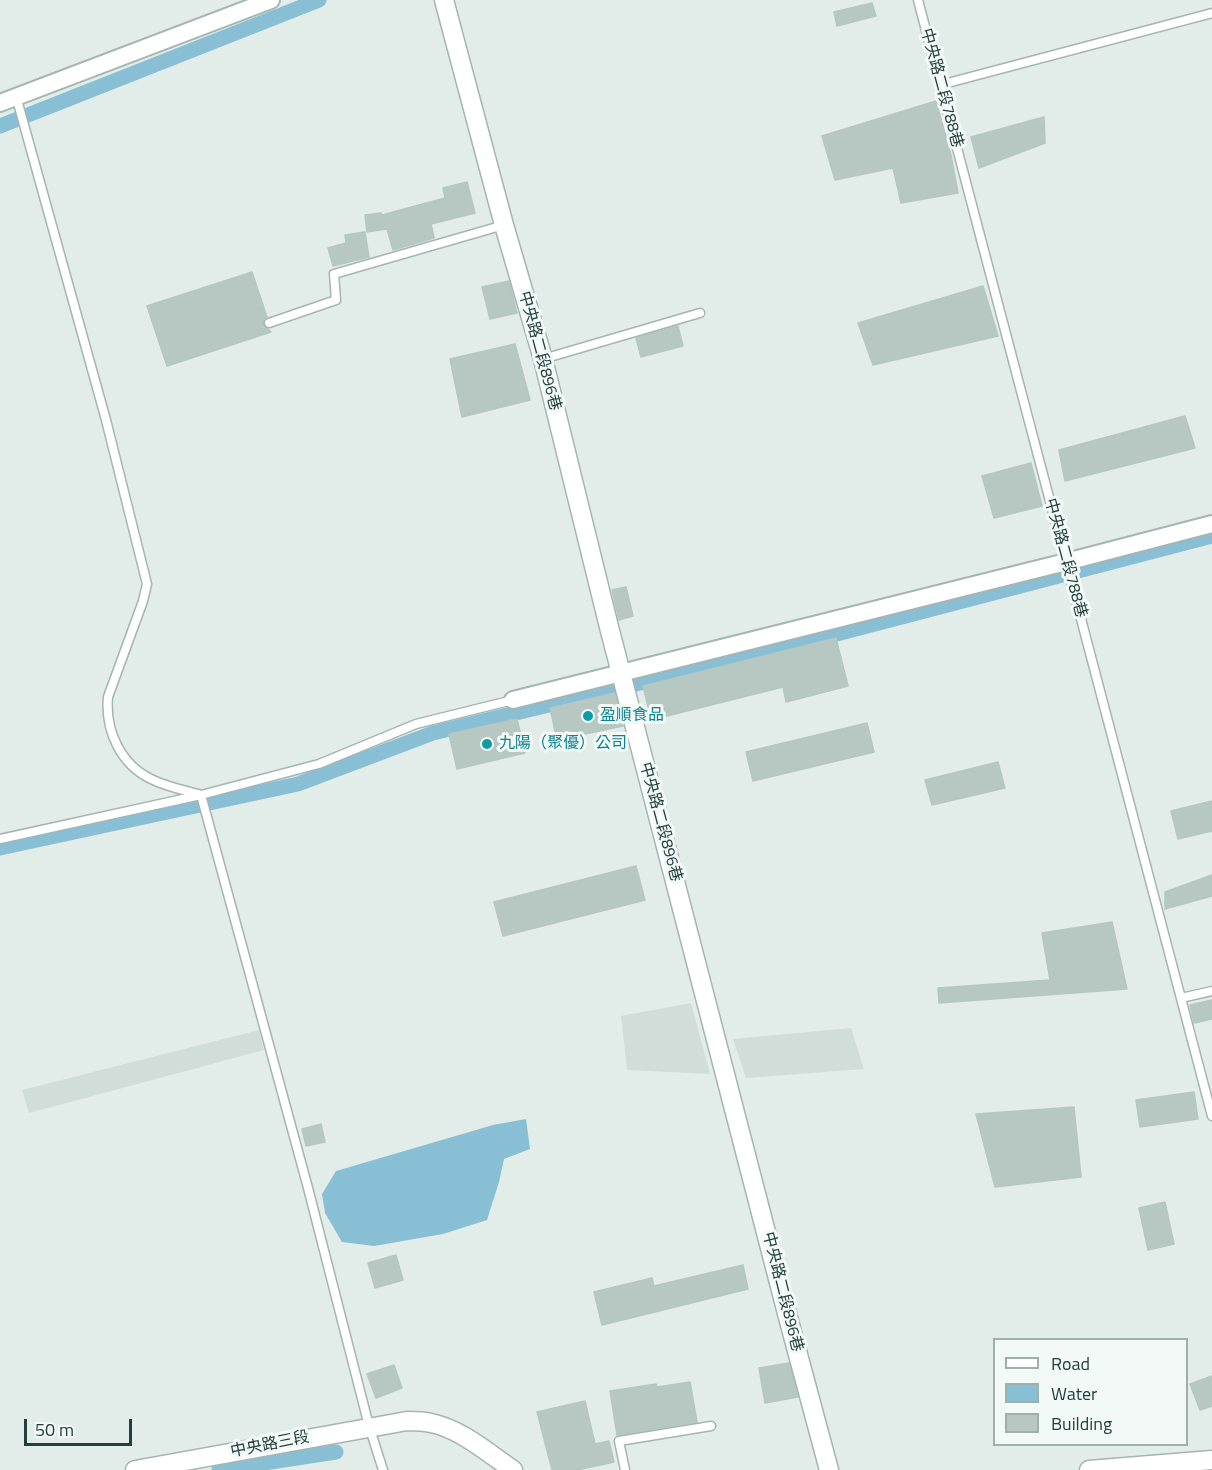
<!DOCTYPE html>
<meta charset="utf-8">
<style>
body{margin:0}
#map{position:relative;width:1212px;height:1470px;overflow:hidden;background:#e2edea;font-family:"Titillium Web",sans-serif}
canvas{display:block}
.legend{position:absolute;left:993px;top:1338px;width:195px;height:108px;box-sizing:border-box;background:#f3f9f7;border:2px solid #9fafac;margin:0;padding:8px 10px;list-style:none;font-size:18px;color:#213f3b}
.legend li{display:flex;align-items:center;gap:12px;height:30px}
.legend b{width:30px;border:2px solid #9fafac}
.scale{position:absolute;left:24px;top:1419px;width:108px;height:27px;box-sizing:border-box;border:3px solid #213f3b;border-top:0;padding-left:8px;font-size:18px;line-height:21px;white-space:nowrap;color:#213f3b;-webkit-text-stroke:4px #f3f9f7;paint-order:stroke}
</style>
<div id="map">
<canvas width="1212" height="1470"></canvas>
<ul class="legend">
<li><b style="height:8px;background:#fff"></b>Road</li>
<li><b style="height:16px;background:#88bfd5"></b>Water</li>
<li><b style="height:16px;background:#b7c8c3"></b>Building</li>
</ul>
<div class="scale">50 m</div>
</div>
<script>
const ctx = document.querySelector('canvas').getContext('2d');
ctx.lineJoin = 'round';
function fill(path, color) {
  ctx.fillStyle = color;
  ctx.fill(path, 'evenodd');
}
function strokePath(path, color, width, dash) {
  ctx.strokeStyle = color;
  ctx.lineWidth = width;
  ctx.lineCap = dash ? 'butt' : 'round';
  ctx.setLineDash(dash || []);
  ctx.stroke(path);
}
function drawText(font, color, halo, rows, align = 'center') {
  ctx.font = font + ' "Titillium Web","Noto Sans TC",sans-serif';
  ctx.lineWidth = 6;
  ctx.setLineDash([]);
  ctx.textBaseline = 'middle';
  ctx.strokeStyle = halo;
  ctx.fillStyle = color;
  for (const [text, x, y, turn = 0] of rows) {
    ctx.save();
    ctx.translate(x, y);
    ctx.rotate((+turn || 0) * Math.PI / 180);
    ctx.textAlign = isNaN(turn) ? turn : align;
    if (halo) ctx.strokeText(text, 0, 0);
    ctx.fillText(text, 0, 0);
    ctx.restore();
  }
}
fill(new Path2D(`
 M691 1003 710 1074 627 1070 621 1016Z
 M851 1028 864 1069 746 1078 733 1039Z
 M259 1030 264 1050 29 1113 22 1090Z`), '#d0ddd9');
fill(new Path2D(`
 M526 1119 530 1149 504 1159 499 1182 487 1220 443 1234 374 1246 342 1242 325 1213 322 1194 336 1171 493 1125Z`), '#88bfd5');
strokePath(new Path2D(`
 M0 126 319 0
 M0 848 298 784 433 733 764 653 1212 536
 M219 1470 336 1452`), '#88bfd5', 15);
const building = new Path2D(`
 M872 3 876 16 837 26 834 12Z
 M936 101 951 155 958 193 901 203 893 168 835 180 822 136Z
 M1044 117 1045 143 979 168 971 137Z
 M467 182 475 213 431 224 434 238 393 250 387 229 367 232 365 215 381 213 382 215 445 198 443 188Z
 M365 232 369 257 333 266 328 248 346 243 345 235Z
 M252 272 267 317 264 319 263 324 271 332 167 366 147 306Z
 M509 281 517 313 490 319 482 287Z
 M983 286 998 336 873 365 858 323Z
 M678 326 683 346 641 357 636 338Z
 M515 344 530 400 462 417 450 359Z
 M1185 416 1195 448 1065 481 1059 450Z
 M1031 463 1042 506 994 518 982 476Z
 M626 587 633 616 619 620 612 590Z
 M836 638 848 686 786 702 783 687 651 720 643 686Z
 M615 693 623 726 557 740 550 708Z
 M517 719 525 753 457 769 449 734Z
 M867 723 874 752 753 781 746 752Z
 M998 762 1005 788 932 805 925 780Z
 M1212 801V831L1178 839 1171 811Z
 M636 866 645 900 503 936 494 902Z
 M1212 875V896L1165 909V892Z
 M1112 922 1127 989 939 1003 938 988 1050 980 1042 933Z
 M1212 1000V1019L1194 1023 1190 1005Z
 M1194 1092 1198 1119 1140 1127 1136 1100Z
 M1074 1107 1081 1177 995 1187 976 1114Z
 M321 1124 325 1142 306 1146 302 1129Z
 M1165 1202 1174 1244 1148 1250 1139 1208Z
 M396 1255 403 1280 375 1288 368 1263Z
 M743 1265 748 1289 602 1325 594 1292 652 1278 654 1286Z
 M789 1363 798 1397 765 1403 759 1368Z
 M394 1365 402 1388 376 1398 367 1374Z
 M1212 1376V1406L1200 1410 1190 1384Z
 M690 1382 697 1422 617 1435 610 1391 656 1384 657 1387Z
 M585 1401 595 1444 609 1441 614 1462 577 1470H552L537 1412Z`);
fill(building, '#b7c8c3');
strokePath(building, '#b4c7c2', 1.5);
const service = new Path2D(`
 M918 0 1212 1116
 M940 85 1212 13
 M16 96 106 420 147 584 143 601 108 697C105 730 120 764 151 779 167 787 184 790 201 795L308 1188 369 1426 383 1470
 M269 323 336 300 334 274 504 225
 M543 359 700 313
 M0 839 201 795 319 764 416 724 513 700
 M1181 998 1212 991
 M625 1470 619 1441 711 1426`);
const minor = new Path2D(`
 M0 103 271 0
 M513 700 1066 562 1212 524`);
const tertiary = new Path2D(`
 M444 0 504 225 543 359 609 627 789 1321 829 1470
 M135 1470 407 1421C415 1421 423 1421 431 1423 461 1429 488 1453 513 1470
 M1089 1470 1212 1460`);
strokePath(service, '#a4b5b2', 11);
strokePath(minor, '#a4b5b2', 20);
strokePath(tertiary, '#a4b5b2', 21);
strokePath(service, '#fff', 8);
strokePath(minor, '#fff', 16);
strokePath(tertiary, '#fff', 18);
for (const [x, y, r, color] of [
 [588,716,6,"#0f9aa8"],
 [487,744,6,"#0f9aa8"]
]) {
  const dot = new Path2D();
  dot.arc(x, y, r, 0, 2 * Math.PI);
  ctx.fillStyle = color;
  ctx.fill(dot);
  strokePath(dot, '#f3f9f7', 2);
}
drawText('16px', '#213f3b', '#f3f9f7', [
 ["中央路二段788巷",941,88,75],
 ["中央路二段896巷",539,351,75],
 ["中央路二段788巷",1065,558,75],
 ["中央路二段896巷",660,822,75],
 ["中央路二段896巷",782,1292,76],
 ["中央路三段",270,1445,-11]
]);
drawText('16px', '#0d838f', '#f3f9f7', [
 ["盈順食品",600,716],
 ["九陽（聚優）公司",499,744]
], 'left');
</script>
